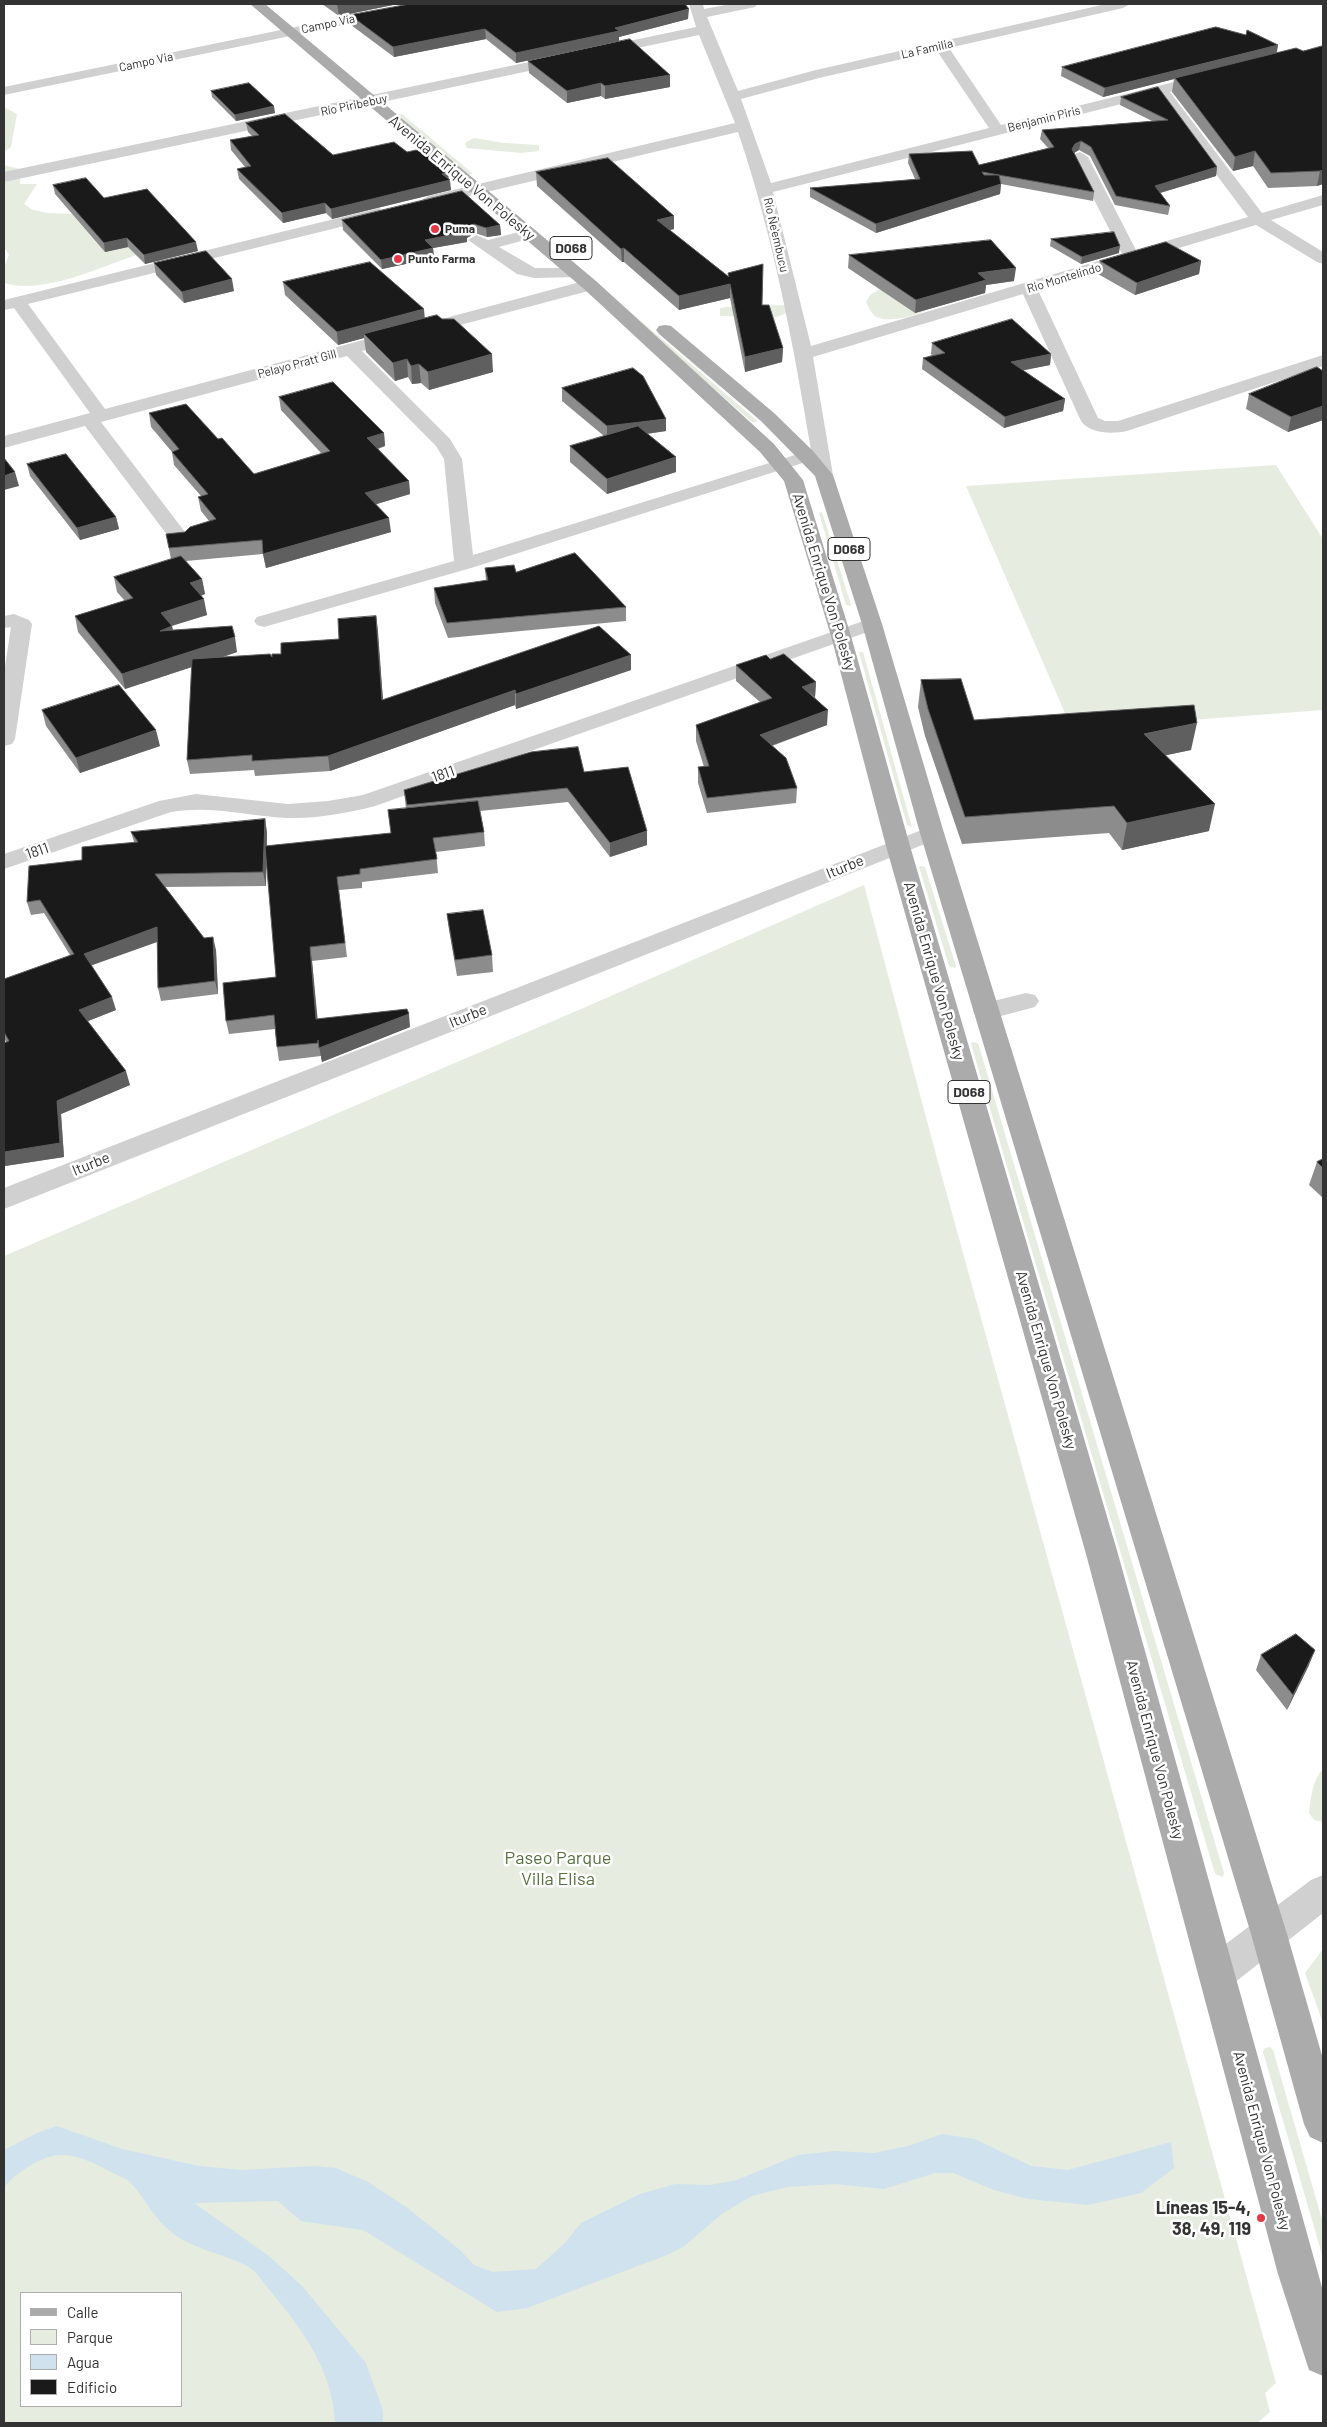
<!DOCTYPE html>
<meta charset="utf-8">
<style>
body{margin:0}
#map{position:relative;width:1327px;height:2427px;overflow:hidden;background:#fff;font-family:Barlow,sans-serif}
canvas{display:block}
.frame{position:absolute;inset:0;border:5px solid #333;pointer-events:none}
.legend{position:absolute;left:20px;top:2292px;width:162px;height:115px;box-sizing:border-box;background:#fff;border:1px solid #adadad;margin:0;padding:6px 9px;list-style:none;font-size:15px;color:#333}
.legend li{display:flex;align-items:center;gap:10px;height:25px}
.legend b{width:25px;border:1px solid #adadad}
</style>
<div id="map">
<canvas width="1327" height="2427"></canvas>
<div class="frame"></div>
<ul class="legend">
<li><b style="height:6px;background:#ababab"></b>Calle</li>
<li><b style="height:14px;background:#e6ecdf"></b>Parque</li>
<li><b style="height:14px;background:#cfe2ee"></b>Agua</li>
<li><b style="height:14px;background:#1a1a1a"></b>Edificio</li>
</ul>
</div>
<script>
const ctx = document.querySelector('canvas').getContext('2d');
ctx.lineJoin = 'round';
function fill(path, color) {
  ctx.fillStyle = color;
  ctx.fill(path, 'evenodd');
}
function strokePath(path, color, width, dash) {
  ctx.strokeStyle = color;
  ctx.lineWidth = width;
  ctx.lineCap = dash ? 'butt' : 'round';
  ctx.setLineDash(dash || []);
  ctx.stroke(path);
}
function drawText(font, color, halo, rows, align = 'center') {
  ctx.font = font + ' Barlow,sans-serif';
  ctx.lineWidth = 5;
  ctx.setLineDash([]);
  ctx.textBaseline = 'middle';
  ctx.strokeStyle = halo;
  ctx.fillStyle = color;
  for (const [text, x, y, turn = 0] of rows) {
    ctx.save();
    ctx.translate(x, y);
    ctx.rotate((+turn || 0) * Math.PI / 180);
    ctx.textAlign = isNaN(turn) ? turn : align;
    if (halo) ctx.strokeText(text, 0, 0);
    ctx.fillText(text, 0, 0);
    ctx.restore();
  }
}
fill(new Path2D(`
 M4 107 17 114 11 147 4 152Z
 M402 114 472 173V174H468L398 115Z
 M474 138 504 143 539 145V151L521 153 467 148 465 143Z
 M4 165 20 169V184H37L24 204 33 210 48 213 99 215 110 244 126 247 144 246 139 254C101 267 42 295 4 283V267L9 255 4 247Z
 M884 287 934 306C923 314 888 325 875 316 871 313 868 306 866 302L870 295Z
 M612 296 757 421 756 422H752L608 297Z
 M787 305 790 312 776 317 720 316V308L726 307Z
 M1276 465 1323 539V710L1072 729 966 486Z
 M822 512 851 605 850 606 846 605 819 513Z
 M859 652H863L912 827 907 825Z
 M921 866 925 867 956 966 955 968 949 966 919 867Z
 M864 885 942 1177 1276 2383 1265 2393 1270 2412 1257 2423H4V1256L581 1009ZM21 2293H181V2406H21Z
 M972 1042 978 1043 1224 1873 1223 1877 1215 1874 971 1044Z
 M1323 1769V1822L1314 1820 1309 1813C1311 1798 1312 1780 1323 1769Z
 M1323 1949V2023L1305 1973Z
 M1270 2047 1273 2050 1323 2223V2258L1263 2052 1265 2048Z`), '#e6ecdf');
fill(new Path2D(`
 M57 2126 122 2149 199 2166 242 2170 314 2166 336 2168 368 2182 406 2207 460 2250 474 2265 493 2272 536 2269 564 2244 581 2223 640 2194 675 2184 710 2185 737 2180 798 2155 835 2151 874 2153 908 2146 942 2134 975 2139 1031 2166 1068 2170 1171 2142 1174 2168 1141 2193 1088 2205 1029 2199 994 2190 953 2173H935L884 2189 835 2184 787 2187 752 2196 723 2213 683 2247 667 2255 527 2308 497 2312 363 2230 301 2221 278 2201 194 2203 269 2256 303 2287 366 2363 383 2411V2423H335C333 2372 304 2331 272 2293 265 2285 258 2273 249 2267 224 2253 192 2250 170 2231 154 2218 145 2199 132 2184 127 2178 116 2175 109 2171 96 2164 78 2155 63 2155 43 2154 16 2173 4 2187V2150L37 2133Z`), '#cfe2ee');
fill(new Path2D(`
 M407 4H433L426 8 4 95V87Z
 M689 4H703L704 9 731 4H757L755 7 707 17 738 91 816 70 1106 4H1130L1123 8 949 48 1001 125 1210 73 1215 74 1217 77 1215 80 1170 92 1262 213 1323 195V205L1271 220 1323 252V264L1317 262 1256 225 1038 290 1098 418 1105 421H1118L1323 355V366L1127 431C1112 434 1090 434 1081 421L1023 294 813 357 833 475 831 479H817L812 460 471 568 264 627 257 625 254 621 257 617 454 561 444 459 436 446 347 356 101 422 188 536 191 540 188 544H174L85 426 4 448V436L90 413 14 308 4 310V300L379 208 387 213 385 216 28 304 105 409 584 281H596L598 285 596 289 362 351 450 439 462 459 473 555 811 450C793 342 773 235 738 132L428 206 420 201 428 196 735 123 699 35 4 182V172L696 27ZM937 51 989 128 771 183 741 99 819 78ZM1157 95 1248 217 1136 250 1088 157 1080 152 1075 154 1072 157 1122 254 811 346 773 192Z
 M530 229 536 231 538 234 536 237 499 247 535 268H575L581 269 583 273 581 277 534 278 517 274 468 240 476 235 488 240Z
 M14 614 29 620 32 624 15 739 12 744 4 746V673L11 627 4 628V616Z
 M872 618 879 620 882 624 879 628 375 806C347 813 315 819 287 818 246 816 212 805 171 812L4 869V854L159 801 196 794 288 804 328 801 363 795Z
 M932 826 940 828 944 833 940 838 4 1209V1188Z
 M1026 993 1035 995 1039 1001 1035 1007 986 1020 977 1017 973 1011 977 1005Z
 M1323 1875V1913L1229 1987 1216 1992 1203 1987 1198 1974 1203 1961 1311 1880Z`), '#d0d0d0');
fill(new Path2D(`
 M250 4H265L596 281 774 444 803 480 851 636 910 846 1118 1554 1323 2291V2376L1309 2370 1278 2274 1086 1554 886 846 831 636 784 481 760 452 584 289Z
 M665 325 671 326 774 413 813 451 833 475 882 624 944 833 1287 1934 1323 2059V2143L1310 2137 1304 2124 1251 1934 920 833 862 624 815 476 761 421 659 334 656 330 659 326Z`), '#ababab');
fill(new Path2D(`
 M322 4H398L339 16Z
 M350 15 688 19 619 37V41L516 63 486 39 394 57 351 25Z
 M1278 45 1277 52 1303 51 1323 46V184L1317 186 1268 188 1253 166 1233 171 1172 92 1174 79 1103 97 1061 76 1062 67Z
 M528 61 670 87 605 99 601 96 567 103 529 73Z
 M1158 87 1217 167 1216 176 1160 193 1170 206 1168 215 1115 205 1090 156 1079 150 1074 153 1094 192 1093 201 1001 184 1000 194 876 233 810 197V188L915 179 908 163 909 154 979 165 1048 148 1040 139 1042 130 1152 121 1120 105 1121 97Z
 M211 91 275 113 236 121 212 97Z
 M246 123 333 155 407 152 448 179 451 190 332 219 326 213 283 223 239 179 237 169 245 167 231 150 230 140 252 136 248 132Z
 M536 172 674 216V229L670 230 728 276V273L762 305 783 348 782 362 745 372 730 298 679 310 624 262H622L537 186Z
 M53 185 104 198 198 251 145 264 128 247 105 252 55 194Z
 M462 191 500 225 501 235 487 237 475 233 467 238V242L433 248 434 258 382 269 343 230 342 220Z
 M1051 239 1119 253 1081 264 1050 246Z
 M849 255 1014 281 986 285 985 293 915 313 848 268Z
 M1100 261H1201L1199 274 1135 295 1098 274Z
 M154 263 234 291 184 303 156 275Z
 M283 282 425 318 493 372 429 390 421 383 412 384 408 377 395 381 366 352 364 338 338 345 285 295Z
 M932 343 1051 354 1050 365 1023 370 1065 399 1063 411 1004 428 922 369 923 358 932 355 931 354Z
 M1323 371V420L1288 432 1246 409 1249 394Z
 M562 388 666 431 647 434 676 472 607 494 570 462V446L604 436 562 401Z
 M279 397 384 433 385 446 378 449 409 481 410 494 376 504 391 532 266 568 263 554 186 561 202 579 205 594 201 596 207 615 172 626 173 630 237 652 221 658 272 657 339 639 376 616 383 700 631 655V670L516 709 515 705 330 771 255 776 254 770 190 774 187 760 192 667 125 689 78 632 75 616 125 601 117 592 114 577 171 559 166 534 185 532 209 521 201 511 198 497 201 496 174 465 172 452 151 427 149 413 218 439 254 474 321 453 281 410Z
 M27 464 116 517 119 529 80 540 30 476Z
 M485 568 516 572 626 607V621L448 638 435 603 434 588 486 581Z
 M770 659 816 682 815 697 827 725 772 746 797 788 796 803 707 813 698 783V767H704L696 741V725L760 702 736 681V665Z
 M921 680 974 720 1191 750 1165 755 1209 831 1122 850 1109 833 962 844 925 736 918 707Z
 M42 710 160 746 80 773 46 726Z
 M584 772 647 845 610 857 568 802 480 811 484 832 485 846 436 852 438 873 362 882V888L339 890 347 957 312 961 317 1019 410 1027 322 1062 321 1056 279 1061 277 1047 275 1029 229 1034 226 1021 276 977 266 857V886L165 887 204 938 216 950 218 994 161 1001 158 988 157 941 91 965 116 1010 88 1021 130 1085 61 1114 64 1157 5 1166 6 1042 4 1038V979L70 955 44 913 31 915 27 902 82 860 134 842 131 832 265 819 267 833V846L391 833 388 810 406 809 404 790Z
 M447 914 492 955 493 972 457 976 449 930Z
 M1323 1159V1198L1309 1185 1317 1162Z
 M1261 1655 1309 1665 1287 1710 1256 1670Z`), '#8c8c8c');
fill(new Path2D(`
 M337 4H398L339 16Z
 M689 9 688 19 619 37V41L516 63V53Z
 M485 29 486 39 394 57 393 47Z
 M1278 45 1276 54 1175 78 1174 79 1103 97 1105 88Z
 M670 75V87L605 99V86Z
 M601 83V96L567 103V91Z
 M274 106 275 113 236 121 235 115Z
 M1081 141 1079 150 1074 153 1072 149 1075 144Z
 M1255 151 1253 166 1233 171 1235 157Z
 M1217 167 1216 176 1153 195 1155 186Z
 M1323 170V184L1317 186 1320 171Z
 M448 172 449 181 450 180 451 190 332 219 331 209Z
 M1001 184 1000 194 876 233V224Z
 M325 203 326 213 283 223 282 213Z
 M674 216V229L657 233V220Z
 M474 224 475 233 467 238V242L433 248 434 258 382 269 381 260 425 240 466 229Z
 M500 225 501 235 487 237 486 228Z
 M127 238 128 247 105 252 104 243Z
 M196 242 198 251 145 264 144 255Z
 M1120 246 1119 253 1081 264 1082 257Z
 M624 248V262H622L621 249Z
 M1201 261 1199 274 1135 295 1137 283Z
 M1016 268 1014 281 986 285 985 293 915 313 916 300 978 273Z
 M232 279 234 291 184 303 182 292Z
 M730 284V298L679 310V296Z
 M424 309 425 321 364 334V338L338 345 337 332Z
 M783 348 782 362 745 372V357Z
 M492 354 493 372 429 390 428 372Z
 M1051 354 1050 365 1010 373 1011 362Z
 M407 359 408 377 395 381 393 363Z
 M419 364 421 383 412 384 411 366Z
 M1065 399 1063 411 1004 428 1005 417Z
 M1323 406V420L1288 432 1291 417Z
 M666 419V431L607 439V426Z
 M384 433 385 446 369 451 367 438Z
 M676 457V472L607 494V479Z
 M15 472 19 486 4 490V476Z
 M409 481 410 494 367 507 365 493Z
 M116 517 119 529 80 540 77 528Z
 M389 518 391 532 266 568 263 554Z
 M202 579 205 594 193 598 190 583Z
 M204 599 207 615 164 628 161 613Z
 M376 616 378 631 384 715 382 700Z
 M172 626 175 641 160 631Z
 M235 637 237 652 125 689 122 674Z
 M631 655V670L516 709V694Z
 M816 682 815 697 802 687Z
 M515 690V705L330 771 328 756Z
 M828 710 827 725 759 750 760 735Z
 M1197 723 1191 750 1139 761 1144 734Z
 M156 730 160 746 80 773 76 758Z
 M1215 804 1209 831 1122 850 1127 823Z
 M265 819 267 833 266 886 263 872Z
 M647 831V845L610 857V843Z
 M157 927 160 941 87 967 84 954Z
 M213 937 216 950 218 994 215 981Z
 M310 947 312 961 319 1033 316 1019Z
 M112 997 116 1010 83 1023 79 1010Z
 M409 1014 410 1027 322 1062 318 1040Z
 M126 1071 130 1085 61 1114 64 1157 5 1166 4 1162V1152L57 1101Z
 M1315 1650 1309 1665 1287 1710 1293 1695Z`), '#5f5f5f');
const building = new Path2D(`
 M410 4H685L689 9 615 28 619 31 516 53 485 29 393 47 350 15Z
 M1216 27 1246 35 1247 30 1278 45 1105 88 1062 67Z
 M630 39 670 75 605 86 601 83 567 91 528 61Z
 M1323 46V170L1320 171 1271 173 1255 151 1235 157 1175 78 1296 48 1303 51Z
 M249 83 274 106 235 115 211 91Z
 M1158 87 1217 167 1155 186 1170 206 1116 196 1091 147 1081 141 1075 144 1072 149 1094 192 982 172 984 175H999L1001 184 876 224 810 188 920 179 909 154 972 151 979 165 1054 147 1042 130 1168 120 1121 97Z
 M285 114 333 155 394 142 407 152 421 149 448 172 442 174 450 180 331 209 325 203 282 213 237 169 251 166 230 140 259 135 246 123Z
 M608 158 674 216 657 220 729 277 728 273 763 264 762 305H769L783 348 745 357 730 284 679 296 624 248 621 249 536 172Z
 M86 178 104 198 147 189 196 242 144 255 127 238 104 243 53 185Z
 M462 191 500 225 486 228 474 224 466 229V232L425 240 433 248 381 260 342 220Z
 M1114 232 1120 246 1082 257 1051 239Z
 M991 240 1016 268 978 273 986 280 916 300 849 255Z
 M1166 242 1201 261 1137 283 1100 261Z
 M206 251 232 279 182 292 154 263Z
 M370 262 424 309 337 332 283 282Z
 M437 315 442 319H454L492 354 428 372 419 364 411 366 407 359 393 363 364 334Z
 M1012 319 1051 354 1011 362 1065 399 1005 417 923 358 945 353 932 343Z
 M1317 367 1323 371V406L1291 417 1249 394Z
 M633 368 643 376 666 419 607 426 562 388Z
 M333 382 384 433 367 438 409 481 365 493 389 518 263 554 262 540 169 548 166 534 185 532 190 527 216 519 198 497 208 494 172 452 179 449 149 413 186 404 218 439 222 438 254 474 330 451 279 397Z
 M638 426 676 457 607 479 570 446Z
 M66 454 116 517 77 528 27 464Z
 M4 458 15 472 4 476Z
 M575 553 626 607 447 623 434 588 488 580 485 568 514 565 516 572Z
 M181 556 202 579 190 583 204 599 161 613 172 626 160 631 232 626 235 637 122 674 75 616 133 598 114 577Z
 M376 616 382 700 599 626 631 655 516 694 515 690 328 756 252 761V755L187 760 192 659 270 654 272 657V654H281V643L339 639 338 619Z
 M784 654 816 682 802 687 828 710 760 735 786 758 797 788 707 798 698 767 709 766 696 725 772 698 736 665 766 655 770 659Z
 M961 679 974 720 1194 705 1197 723 1144 734 1215 804 1127 823 1114 806 965 817 928 709 921 680Z
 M119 685 156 730 76 758 42 710Z
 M578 747 584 772 628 767 647 831 610 843 567 788 407 805 404 790 531 752Z
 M478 801 484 832 433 838 437 859 360 869V874L337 877 345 943 310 947 316 1019 407 1009 409 1014 319 1048 318 1040V1043L277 1047 274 1015 226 1021 223 983 276 977 265 846 391 833 388 810Z
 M265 819 263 872 155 874 204 938 213 937 215 981 158 988 157 927 84 954 112 997 79 1010 126 1071 57 1101 60 1143 4 1152V1043L9 1041 4 1032V979L74 954 40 900 27 902 29 866 82 860V847L138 842 131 832Z
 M483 910 492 955 455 960 447 914Z
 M1323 1159V1168L1317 1162Z
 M1296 1634 1315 1650 1293 1695 1261 1655Z`);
fill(building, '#1a1a1a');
strokePath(building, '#5f5f5f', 1);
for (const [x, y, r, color] of [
 [435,229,5,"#e63946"],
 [398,259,5,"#e63946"],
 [1261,2218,5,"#e63946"]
]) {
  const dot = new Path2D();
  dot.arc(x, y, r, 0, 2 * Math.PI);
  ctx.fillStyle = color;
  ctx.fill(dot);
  strokePath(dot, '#fff', 2);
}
drawText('12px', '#333', '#fff', [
 ["Campo Vía",328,24,-12],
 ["La Familia",927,49,-13],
 ["Campo Via",146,62,-12],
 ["Río Piribebuy",354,105,-12],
 ["Benjamin Piris",1044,119,-14],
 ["Río Ñe'embucu",776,235,77],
 ["Rio Montelindo",1064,278,-17],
 ["Pelayo Pratt Gill",297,364,-15]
]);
drawText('bold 12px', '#333', '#fff', [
 ["Puma",445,229],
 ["Punto Farma",408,259]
], 'left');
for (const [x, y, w] of [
 [571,248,42],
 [849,549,42],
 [969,1092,42]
]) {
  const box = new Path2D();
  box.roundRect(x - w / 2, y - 11.5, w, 23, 4);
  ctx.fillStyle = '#fff';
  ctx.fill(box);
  strokePath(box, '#333', 1);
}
drawText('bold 14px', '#333', null, [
 ["D068",571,248],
 ["D068",849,549],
 ["D068",969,1092]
]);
drawText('15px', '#333', '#fff', [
 ["Avenida Enrique Von Polesky",462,178,40],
 ["Avenida Enrique Von Polesky",824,582,73],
 ["1811",443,774,-19],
 ["1811",37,851,-19],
 ["Iturbe",845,867,-22],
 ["Avenida Enrique Von Polesky",934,971,74],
 ["Iturbe",468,1016,-22],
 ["Iturbe",91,1164,-22],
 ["Avenida Enrique Von Polesky",1046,1360,74],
 ["Avenida Enrique Von Polesky",1155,1750,75],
 ["Avenida Enrique Von Polesky",1262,2141,75]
]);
drawText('18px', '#56703f', '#fff', [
 ["Paseo Parque",558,1858],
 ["Villa Elisa",558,1879]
]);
drawText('bold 18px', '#333', '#fff', [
 ["Líneas 15-4,",1251,2208],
 ["38, 49, 119",1251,2229]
], 'right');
</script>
